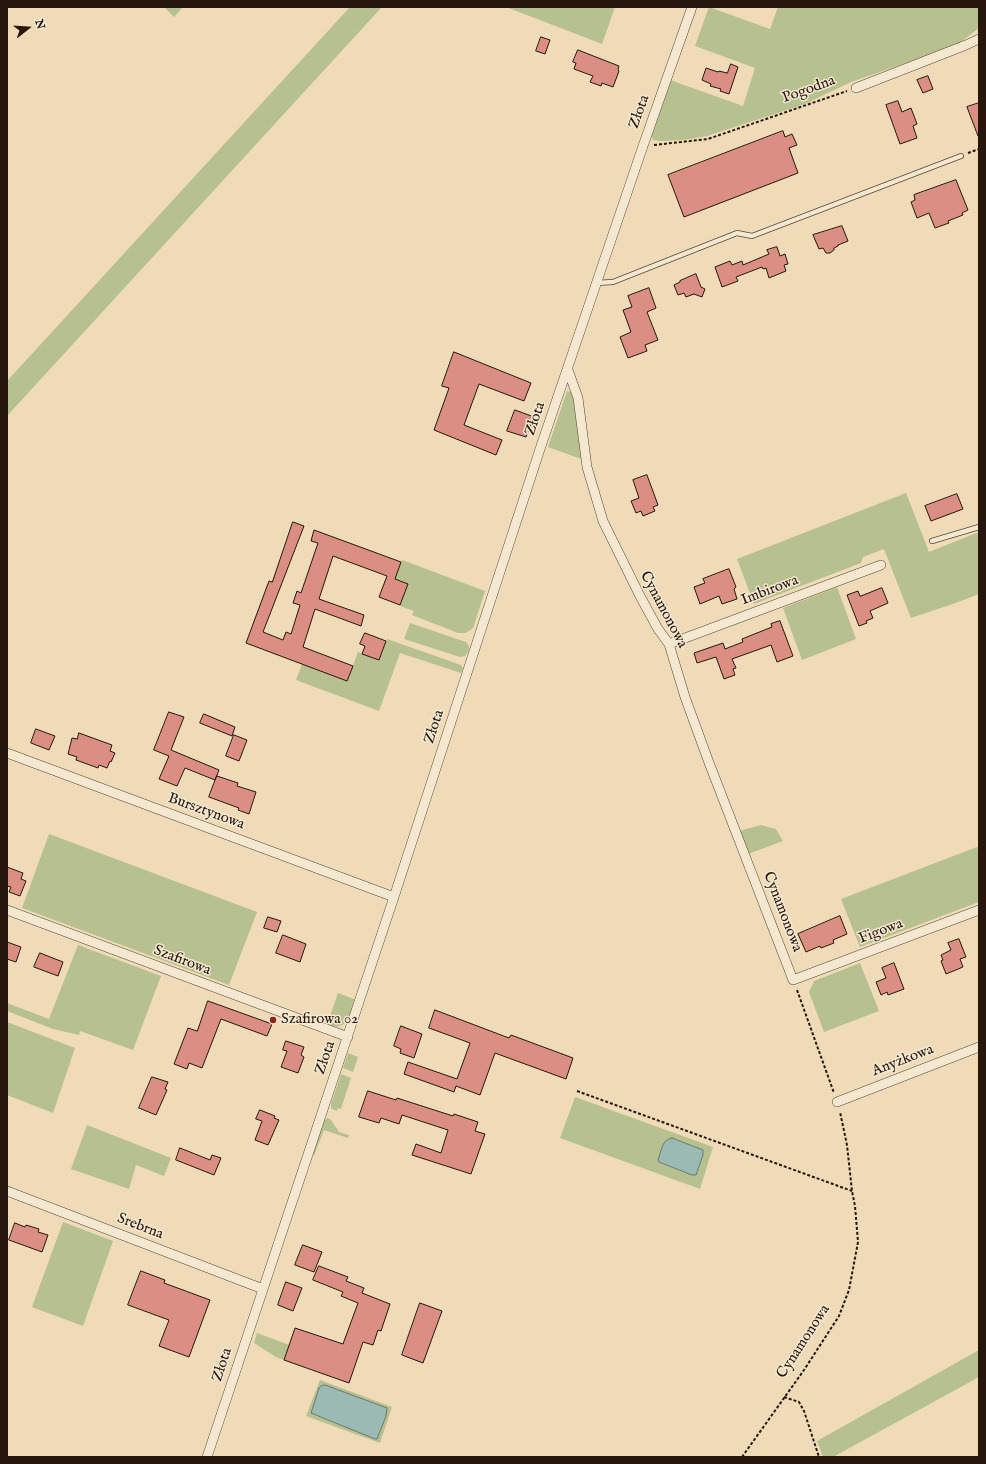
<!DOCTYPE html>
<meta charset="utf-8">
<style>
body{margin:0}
#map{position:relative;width:986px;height:1464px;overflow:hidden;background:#efdbb7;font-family:"IM FELL English",serif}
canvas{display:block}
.frame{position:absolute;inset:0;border:8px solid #27160b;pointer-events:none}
.north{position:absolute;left:8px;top:8px;width:40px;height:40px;-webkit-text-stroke:3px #f5e8d0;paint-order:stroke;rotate:73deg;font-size:11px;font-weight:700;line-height:16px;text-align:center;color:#27160b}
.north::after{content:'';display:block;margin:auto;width:14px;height:18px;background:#27160b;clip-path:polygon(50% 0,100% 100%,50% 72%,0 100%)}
</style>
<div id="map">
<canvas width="986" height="1464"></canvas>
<div class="frame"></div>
<div class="north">N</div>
</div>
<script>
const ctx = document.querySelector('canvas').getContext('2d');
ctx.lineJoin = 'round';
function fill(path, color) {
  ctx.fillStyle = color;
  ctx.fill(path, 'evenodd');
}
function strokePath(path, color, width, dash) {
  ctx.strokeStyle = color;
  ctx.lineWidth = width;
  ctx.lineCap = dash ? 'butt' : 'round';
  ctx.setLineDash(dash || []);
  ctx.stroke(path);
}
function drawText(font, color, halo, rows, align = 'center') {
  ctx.font = font + ' "IM FELL English",serif';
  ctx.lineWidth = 3;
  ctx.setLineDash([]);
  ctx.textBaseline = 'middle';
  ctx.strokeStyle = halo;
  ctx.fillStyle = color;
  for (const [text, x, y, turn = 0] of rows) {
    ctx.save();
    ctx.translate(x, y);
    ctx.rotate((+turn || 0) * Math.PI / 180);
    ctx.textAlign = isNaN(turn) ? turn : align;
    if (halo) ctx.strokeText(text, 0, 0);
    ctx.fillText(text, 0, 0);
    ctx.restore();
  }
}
fill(new Path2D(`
 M164 7H183L174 17Z
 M350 7H382L7 416V381Z
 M506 7H615L602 44Z
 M709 7 770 29 778 7H979V28L962 41 947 49 851 82 805 104 707 136 683 140 660 141 653 140 651 135 670 80 743 106 755 68 695 46Z
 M567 391 571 392 575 397 584 460 548 447Z
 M906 493 929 552 979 532V594L950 605 911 618 884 549 863 557 861 563 754 604 737 559Z
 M402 560 485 591 473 628 466 633H458L412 615 414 611 400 606 408 584 395 579Z
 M837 587 856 639 802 660 783 608Z
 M410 623 466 642 469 646V650L465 656 460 657 404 639Z
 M387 639 461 665 463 668 461 673 400 653 379 711 296 680 302 664 347 681 358 652 379 660Z
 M761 825 776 829 783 841 748 854 739 831Z
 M49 834 257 912 229 985 22 908Z
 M977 847 979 852V902L860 947 841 899Z
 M78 945 161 976 133 1050 80 1031 79 1035 53 1029 7 1011V1003L49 1019Z
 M860 963 879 1011 824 1032 809 992 814 981Z
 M338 993 354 999C352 1015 347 1032 327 1025Z
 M7 1022 75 1048 53 1113 7 1095Z
 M348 1053 358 1057 353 1072 343 1068Z
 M341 1074 351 1078 341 1109 338 1108 337 1111 334 1110 331 1108V1104Z
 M575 1097 713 1147 700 1189 560 1138ZM672 1138 703 1150V1155L696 1175H692L659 1162 668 1139Z
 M328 1118 331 1120 339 1132 349 1135 348 1138 324 1130 314 1156 313 1153 324 1120Z
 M87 1125 171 1158 164 1176 136 1165 129 1189 71 1169Z
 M63 1222 113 1241 83 1326 32 1307Z
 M257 1333 289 1345 284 1360 276 1357 254 1343Z
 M979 1350V1377L833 1457H823L817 1441Z
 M320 1380 392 1407 380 1443 306 1416Z`), '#b7c190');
const water = new Path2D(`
 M672 1138 703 1150V1155L696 1175H692L659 1162 658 1160C661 1152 662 1139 672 1138Z
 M325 1385 387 1408 386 1416 377 1439H375L311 1413 319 1388 321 1386Z`);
fill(water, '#9abab3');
strokePath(water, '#6c7870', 1);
const building = new Path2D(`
 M541 37 550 40 545 54 536 51Z
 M578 50 619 66 618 70 619 71 613 87 602 83 601 86 590 82 593 76 574 69 576 63 573 62Z
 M731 64 738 67 729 94 720 91 721 89 710 86 711 84 702 80 706 68 718 72 719 71 727 73Z
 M928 76 933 89 923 93 917 80Z
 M898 101 902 112 911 108 917 124 913 126 917 138 900 144 886 105Z
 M979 103V136H978L967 107Z
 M783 131 785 137 792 134 797 145 789 148 798 173 684 217 668 175Z
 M956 180 968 210 962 213 963 215 948 221 949 223 935 228 929 213 917 218 911 202 915 200 914 195Z
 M842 226 848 241 838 245V246L834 248V250L830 253H826L823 248 819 249 813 235Z
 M777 247 780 256 785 254 788 264 784 265 786 271 769 278 766 268 763 269 762 267 736 277 738 281 722 287 715 267 730 261 732 265 742 261 743 265 769 254 767 250Z
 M696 274 701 287 705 289 702 297 694 294 686 297 684 293 678 295 674 285 680 282V281Z
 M649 288 656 308 647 312 658 340 645 345 647 351 628 358 620 337 631 332 623 310 632 307 628 296Z
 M454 352 531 383 524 401 479 384 464 425 502 440 496 455 434 430 449 388 442 386Z
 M515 410 534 417 526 437 507 431Z
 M647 475 658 505 653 507 655 511 643 516 641 511 636 513 631 501 639 498 633 480Z
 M957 494 963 509 931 521 925 506Z
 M293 522 304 526 263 632 283 640 286 632 291 634 300 605 293 603 297 591 301 593 318 543 311 541 314 530 401 562 395 579 408 584 400 605 379 597 387 576 333 556 319 599 364 615 361 626 315 609 303 647 353 666 347 681 246 643 269 581 272 582Z
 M729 569 736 587 734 589 737 599 722 604 719 596 700 604 694 587 705 583 703 579Z
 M882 588 888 603 870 611 873 618 866 621 867 623 859 626 847 595 858 591 860 596Z
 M780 621 793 656 777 662 771 645 732 659 736 668 733 669 735 675 724 679 716 657 697 663 694 653 723 643 725 649 743 642 742 639 772 627 771 624Z
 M365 633 386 641 379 660 362 654 365 646 360 644Z
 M169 712 184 717 171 750 219 770 215 780 185 768 177 786 159 779 169 756 154 750Z
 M204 714 235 727 232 736 200 723Z
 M36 729 55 736 49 750 31 743Z
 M79 733 112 745 110 751 115 753 111 762 110 761 107 768 99 765 98 768 76 760 77 757 68 754 72 738 77 739Z
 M234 735 247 740 239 761 226 756Z
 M217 776 238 783 237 786 256 792 249 814 238 810 239 808 209 797Z
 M7 867 23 873 21 879 26 881 20 896 9 892 11 887 7 886Z
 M840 916 847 934 833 940 834 943 821 948 820 946 806 952 798 934Z
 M268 917 281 921 277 932 264 928Z
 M283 935 306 944 300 962 276 953Z
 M959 939 966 957 960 959 963 967 946 974 941 961 943 960 941 955 951 950 948 943Z
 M7 942 21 947 16 962 7 959Z
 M40 953 63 962 58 976 34 967Z
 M894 963 904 989 888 995 887 992 881 995 876 982 886 978 882 968Z
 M208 1001 272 1024 267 1036 221 1019 202 1068 189 1063 187 1069 174 1064 188 1028 197 1031Z
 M435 1010 509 1038 511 1035 573 1058 566 1079 495 1053 480 1095 456 1086 454 1092 404 1074 408 1062 457 1079 470 1043 429 1028Z
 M401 1026 422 1034 414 1058 400 1053 401 1049 394 1046Z
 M286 1041 304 1047 301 1055 304 1057 298 1073 281 1067 287 1051 283 1050Z
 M152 1077 168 1082 165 1089 167 1090 156 1115 139 1108Z
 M368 1091 396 1100 397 1098 453 1116 454 1114 478 1122 475 1131 485 1134 471 1174 412 1155 416 1144 441 1153 448 1130 402 1115 399 1124 381 1118 379 1123 359 1117Z
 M260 1110 275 1116 274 1118 279 1120 268 1145 255 1140 262 1121 256 1119Z
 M180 1148 210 1160 212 1155 221 1158 214 1175 176 1160Z
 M15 1223 25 1227 26 1225 39 1229 38 1232 48 1235 42 1252 9 1240Z
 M303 1245 322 1252 314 1272 295 1265Z
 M319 1266 348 1277 346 1281 364 1288 362 1293 390 1304 381 1331 378 1330 373 1345 363 1342 349 1383 284 1360 295 1328 343 1344 358 1303 341 1296 343 1292 313 1280Z
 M141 1271 165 1280 164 1283 210 1300 189 1357 159 1346 169 1320 128 1305Z
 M286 1282 302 1288 293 1311 278 1305Z
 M420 1303 442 1311 423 1363 402 1355Z`);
fill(building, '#da8e84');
strokePath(building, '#27160b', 1);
const service = new Path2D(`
 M596 283 613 282 737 233 752 236 961 156
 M932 541 979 527`);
const minor = new Path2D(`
 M856 88 966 45 979 39
 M568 370 578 398 587 467 603 521 640 596 658 629 669 644 685 697 708 760 793 980 979 910
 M669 644 881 565
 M7 753 394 897
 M7 910 348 1037
 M837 1102 979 1047
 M7 1191 263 1289
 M207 1457 394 897 540 449 643 146 692 7`);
strokePath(service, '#594736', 6);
strokePath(minor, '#594736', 10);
strokePath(new Path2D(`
 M654 145 708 139 847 91
 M968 153 979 149
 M797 990 834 1093
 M577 1091 852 1191
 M784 1397 799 1402 804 1411 819 1457
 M742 1457 804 1370 839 1316 849 1290 858 1242 855 1206 852 1191 847 1145 840 1112`), '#27160b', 2, [3, 2]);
strokePath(service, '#f5e8d0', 4.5);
strokePath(minor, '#f5e8d0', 9);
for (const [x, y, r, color] of [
 [273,1020,4,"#8f2418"]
]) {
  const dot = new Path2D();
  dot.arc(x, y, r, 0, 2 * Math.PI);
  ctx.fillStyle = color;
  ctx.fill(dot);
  strokePath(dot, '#f5e8d0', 1.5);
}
drawText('15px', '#27160b', '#f5e8d0', [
 ["Pogodna",809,90,-20],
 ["Złota",640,112,-70],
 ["Złota",536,419,-71],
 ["Imbirowa",770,591,-21],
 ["Cynamonowa",663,610,62],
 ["Złota",435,727,-72],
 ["Bursztynowa",206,812,20],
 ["Cynamonowa",782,912,69],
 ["Figowa",881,932,-21],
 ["Szafirowa",182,961,21],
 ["Złota",326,1058,-71],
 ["Anyżkowa",903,1061,-21],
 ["Srebrna",140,1227,21],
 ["Cynamonowa",804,1342,-57],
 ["Złota",223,1365,-72]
]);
drawText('15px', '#27160b', '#f5e8d0', [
 ["Szafirowa 02",281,1020]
], 'left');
</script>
